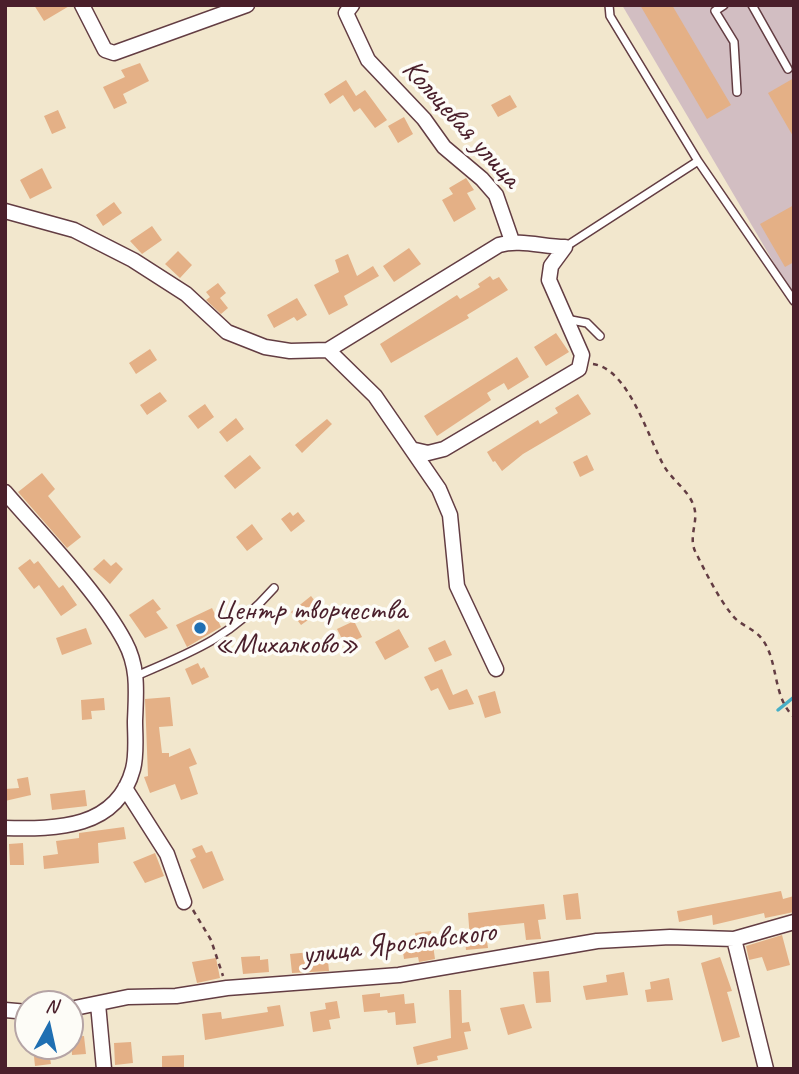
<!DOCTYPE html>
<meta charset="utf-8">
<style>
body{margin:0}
#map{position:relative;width:799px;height:1074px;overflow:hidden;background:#f2e7cd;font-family:Caveat,sans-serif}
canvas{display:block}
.frame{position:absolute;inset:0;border:7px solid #4a1f2b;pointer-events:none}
.north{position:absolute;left:14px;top:990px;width:70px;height:70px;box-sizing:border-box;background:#fdfcf7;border:2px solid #b5a4a5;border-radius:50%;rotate:8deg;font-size:19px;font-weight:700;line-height:28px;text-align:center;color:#4a1f2b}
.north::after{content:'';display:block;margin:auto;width:24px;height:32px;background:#1f6fb2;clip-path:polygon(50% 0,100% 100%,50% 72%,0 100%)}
</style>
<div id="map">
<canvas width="799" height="1074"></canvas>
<div class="frame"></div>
<div class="north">N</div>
</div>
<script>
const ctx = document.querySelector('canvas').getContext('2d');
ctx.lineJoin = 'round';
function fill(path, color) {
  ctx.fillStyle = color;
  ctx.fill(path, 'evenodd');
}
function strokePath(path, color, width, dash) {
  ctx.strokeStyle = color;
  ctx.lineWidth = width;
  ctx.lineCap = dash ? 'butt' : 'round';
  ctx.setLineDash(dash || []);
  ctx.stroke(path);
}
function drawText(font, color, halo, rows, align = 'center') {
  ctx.font = font + ' Caveat,sans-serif';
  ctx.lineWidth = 7;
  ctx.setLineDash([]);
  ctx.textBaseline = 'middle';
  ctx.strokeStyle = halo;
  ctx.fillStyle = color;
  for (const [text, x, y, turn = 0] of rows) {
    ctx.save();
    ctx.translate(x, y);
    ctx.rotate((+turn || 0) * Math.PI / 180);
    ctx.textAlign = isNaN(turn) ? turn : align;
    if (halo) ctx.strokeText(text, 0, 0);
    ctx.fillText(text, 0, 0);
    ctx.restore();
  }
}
fill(new Path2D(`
 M622 5H794V297Z`), '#d2bec2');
strokePath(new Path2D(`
 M778 710 794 697`), '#47afc6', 3.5);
fill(new Path2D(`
 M34 5H71L44 21Z
 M640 5H672L731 105 707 119Z
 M140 63 149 81 123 94 127 103 114 109 103 87 125 77 121 70Z
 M794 78V138L768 93Z
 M346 80 356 96 365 90 387 120 375 128 360 108 354 112 343 95 330 104 324 94Z
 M510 95 517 107 498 117 491 105Z
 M58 110 66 128 52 134 44 116Z
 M404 117 413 134 398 143 388 126Z
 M42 168 52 188 30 199 20 180Z
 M466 178 474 190 467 193 476 209 454 222 442 200 453 194 449 188Z
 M114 202 122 213 103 226 96 215Z
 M794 205V262L785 267 760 224Z
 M152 226 162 240 142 254 130 241Z
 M409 248 421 264 394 282 383 266Z
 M178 251 192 265 180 278 165 264Z
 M348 254 357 276 373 266 379 276 344 296 348 305 329 315 314 285 339 272 335 260Z
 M490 276 493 280 499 277 508 290 467 315 469 318 391 363 380 344 457 295 460 299 480 287 478 284Z
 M218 283 226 293 220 298 228 308 221 314 206 300 210 297 206 292Z
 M297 298 307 315 297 321 294 317 274 328 267 315Z
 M556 333 569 352 546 366 534 347Z
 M150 349 157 360 136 374 129 363Z
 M517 357 529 377 508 390 504 383 487 393 491 400 437 436 424 416Z
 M160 392 167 401 147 415 140 405Z
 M578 394 591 414 523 454 502 471 495 461 493 462 487 452 538 420 540 424 558 413 555 408Z
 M205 404 214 417 198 429 188 416Z
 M236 418 244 429 227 442 219 432Z
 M327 419 332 424 302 453 295 445Z
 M250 455 261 468 235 489 224 476Z
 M587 455 594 470 580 477 573 462Z
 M42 473 55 489 48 496 81 537 67 548 18 492Z
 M290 512 293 516 298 512 305 521 291 532 281 519Z
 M252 524 263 539 247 551 236 537Z
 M30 559 34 564 38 561 59 588 63 585 77 605 61 616 39 585 34 589 18 568Z
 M104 559 111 566 116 562 123 569 110 584 93 569Z
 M311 596 322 610 301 625 291 612Z
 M153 599 161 609 156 612 168 628 145 638 129 615Z
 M212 608 221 627 187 647 176 625Z
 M354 621 362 637 345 645 337 629Z
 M86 628 92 644 62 655 56 638Z
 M399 629 409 647 385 660 375 642Z
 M445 640 452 655 435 662 428 648Z
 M198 663 201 669 204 667 209 677 192 685 185 669Z
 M442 669 453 695 467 689 474 704 449 710 438 688 431 691 424 677Z
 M495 691 501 713 485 718 478 696Z
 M170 697 173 726 159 727 162 753H169V757L190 748 197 764 189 767 198 794 181 800 175 784 150 793 144 777 148 776 145 699Z
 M104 698 105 710 91 711 92 719 82 720 81 700Z
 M28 777 31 795 5 801V789L19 788 17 779Z
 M85 790 87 806 52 810 50 794Z
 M124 827 126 839 98 843 99 863 44 869 43 856 58 854 56 841 79 838V833Z
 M23 843 24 865H10L9 844Z
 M202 845 206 853 212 851 224 880 203 889 190 860 196 857 192 849Z
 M155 853 164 876 145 883 133 862Z
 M781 891 783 899 794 896V912L765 918 764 913 713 925 712 915 679 922 677 911Z
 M578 893 581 919 566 920 563 895Z
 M544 904 546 919 538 920 541 939 526 940 524 923 485 927 488 948 466 950 465 940 470 939 468 913Z
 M431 931 435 959 419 962 418 957 404 959 402 945 416 943 415 933Z
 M782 935 790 965 767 971 762 957 749 960 746 946Z
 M311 952 312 962 328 961 329 971 292 973 290 954Z
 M260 956V960L268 959 269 972 243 974 241 957Z
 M720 957 732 991 727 992 740 1037 722 1042 701 963Z
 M216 958 220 978 197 983 192 962Z
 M549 971 551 1002 536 1003 533 972Z
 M624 972 628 995 586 1000 583 986 607 982 606 975Z
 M669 978 673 1000 647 1002 645 990 651 989 650 982Z
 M449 990H461L462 1023 469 1022 471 1031 464 1032 468 1049 437 1056 438 1060 417 1065 413 1047 451 1038Z
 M380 993V997L404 994 405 1004 414 1003 416 1023 396 1025 395 1012 388 1013 387 1010 364 1012 362 995Z
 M337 1001 340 1018 329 1020 331 1029 313 1032 310 1012 326 1009 325 1003Z
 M524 1004 532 1028 508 1035 500 1008Z
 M280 1005 284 1026 205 1040 202 1014 221 1012 222 1019 268 1012 267 1007Z
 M84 1036 86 1054 72 1055 71 1037Z
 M131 1042 133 1063 115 1065 114 1043Z
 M48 1046 51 1064 35 1066 33 1047Z
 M184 1055V1069H162V1056Z`), '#e4b086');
const service = new Path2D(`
 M609 5 610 16 698 161 794 301
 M724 5 715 11 734 42 737 92
 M752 5 788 69
 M565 247 698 161
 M566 319 587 323 600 336
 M136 676C195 651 231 637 274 588`);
const minor = new Path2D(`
 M82 5 105 50 114 53 247 5
 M352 5 346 13 368 60 424 119 444 147 482 179 496 195 512 241
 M5 211 74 230 133 260 186 294 227 332 265 347 290 351 328 350 499 245C519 239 544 247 565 247
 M328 350 375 396 439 489 450 515 457 586 496 669
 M415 450 428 453 444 449 579 369 582 355 549 280 551 266 565 247
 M5 492C43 536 99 593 125 642 139 668 136 693 135 721 135 736 137 754 133 769 117 829 57 829 5 828
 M125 788 167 854 184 902
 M734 939 766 1069
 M98 1004 104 1069
 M70 1009 128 997 176 996 227 988 399 975 597 941 670 937 734 939 794 922
 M5 1010 28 1012`);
strokePath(service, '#633d43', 10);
strokePath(minor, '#633d43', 17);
strokePath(new Path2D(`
 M593 364C629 369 648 438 664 466 672 480 687 489 693 504 700 520 688 535 695 551 705 571 718 598 733 616 740 625 755 629 762 639 779 661 772 697 794 717
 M193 910 211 940 223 976`), '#633d43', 2.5, [5, 5]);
strokePath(service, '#fff', 7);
strokePath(minor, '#fff', 14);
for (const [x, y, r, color] of [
 [200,628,7,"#1f6fb2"]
]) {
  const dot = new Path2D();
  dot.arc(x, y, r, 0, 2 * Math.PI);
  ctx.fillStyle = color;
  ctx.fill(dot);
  strokePath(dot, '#fdfcf7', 2.5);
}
drawText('30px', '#4a1f2b', '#fdfcf7', [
 ["Кольцевая улица",461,124,48],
 ["улица Ярославского",399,944,-7]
]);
drawText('30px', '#4a1f2b', '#fdfcf7', [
 ["Центр творчества",214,611],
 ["«Михалково»",214,645]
], 'left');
</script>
